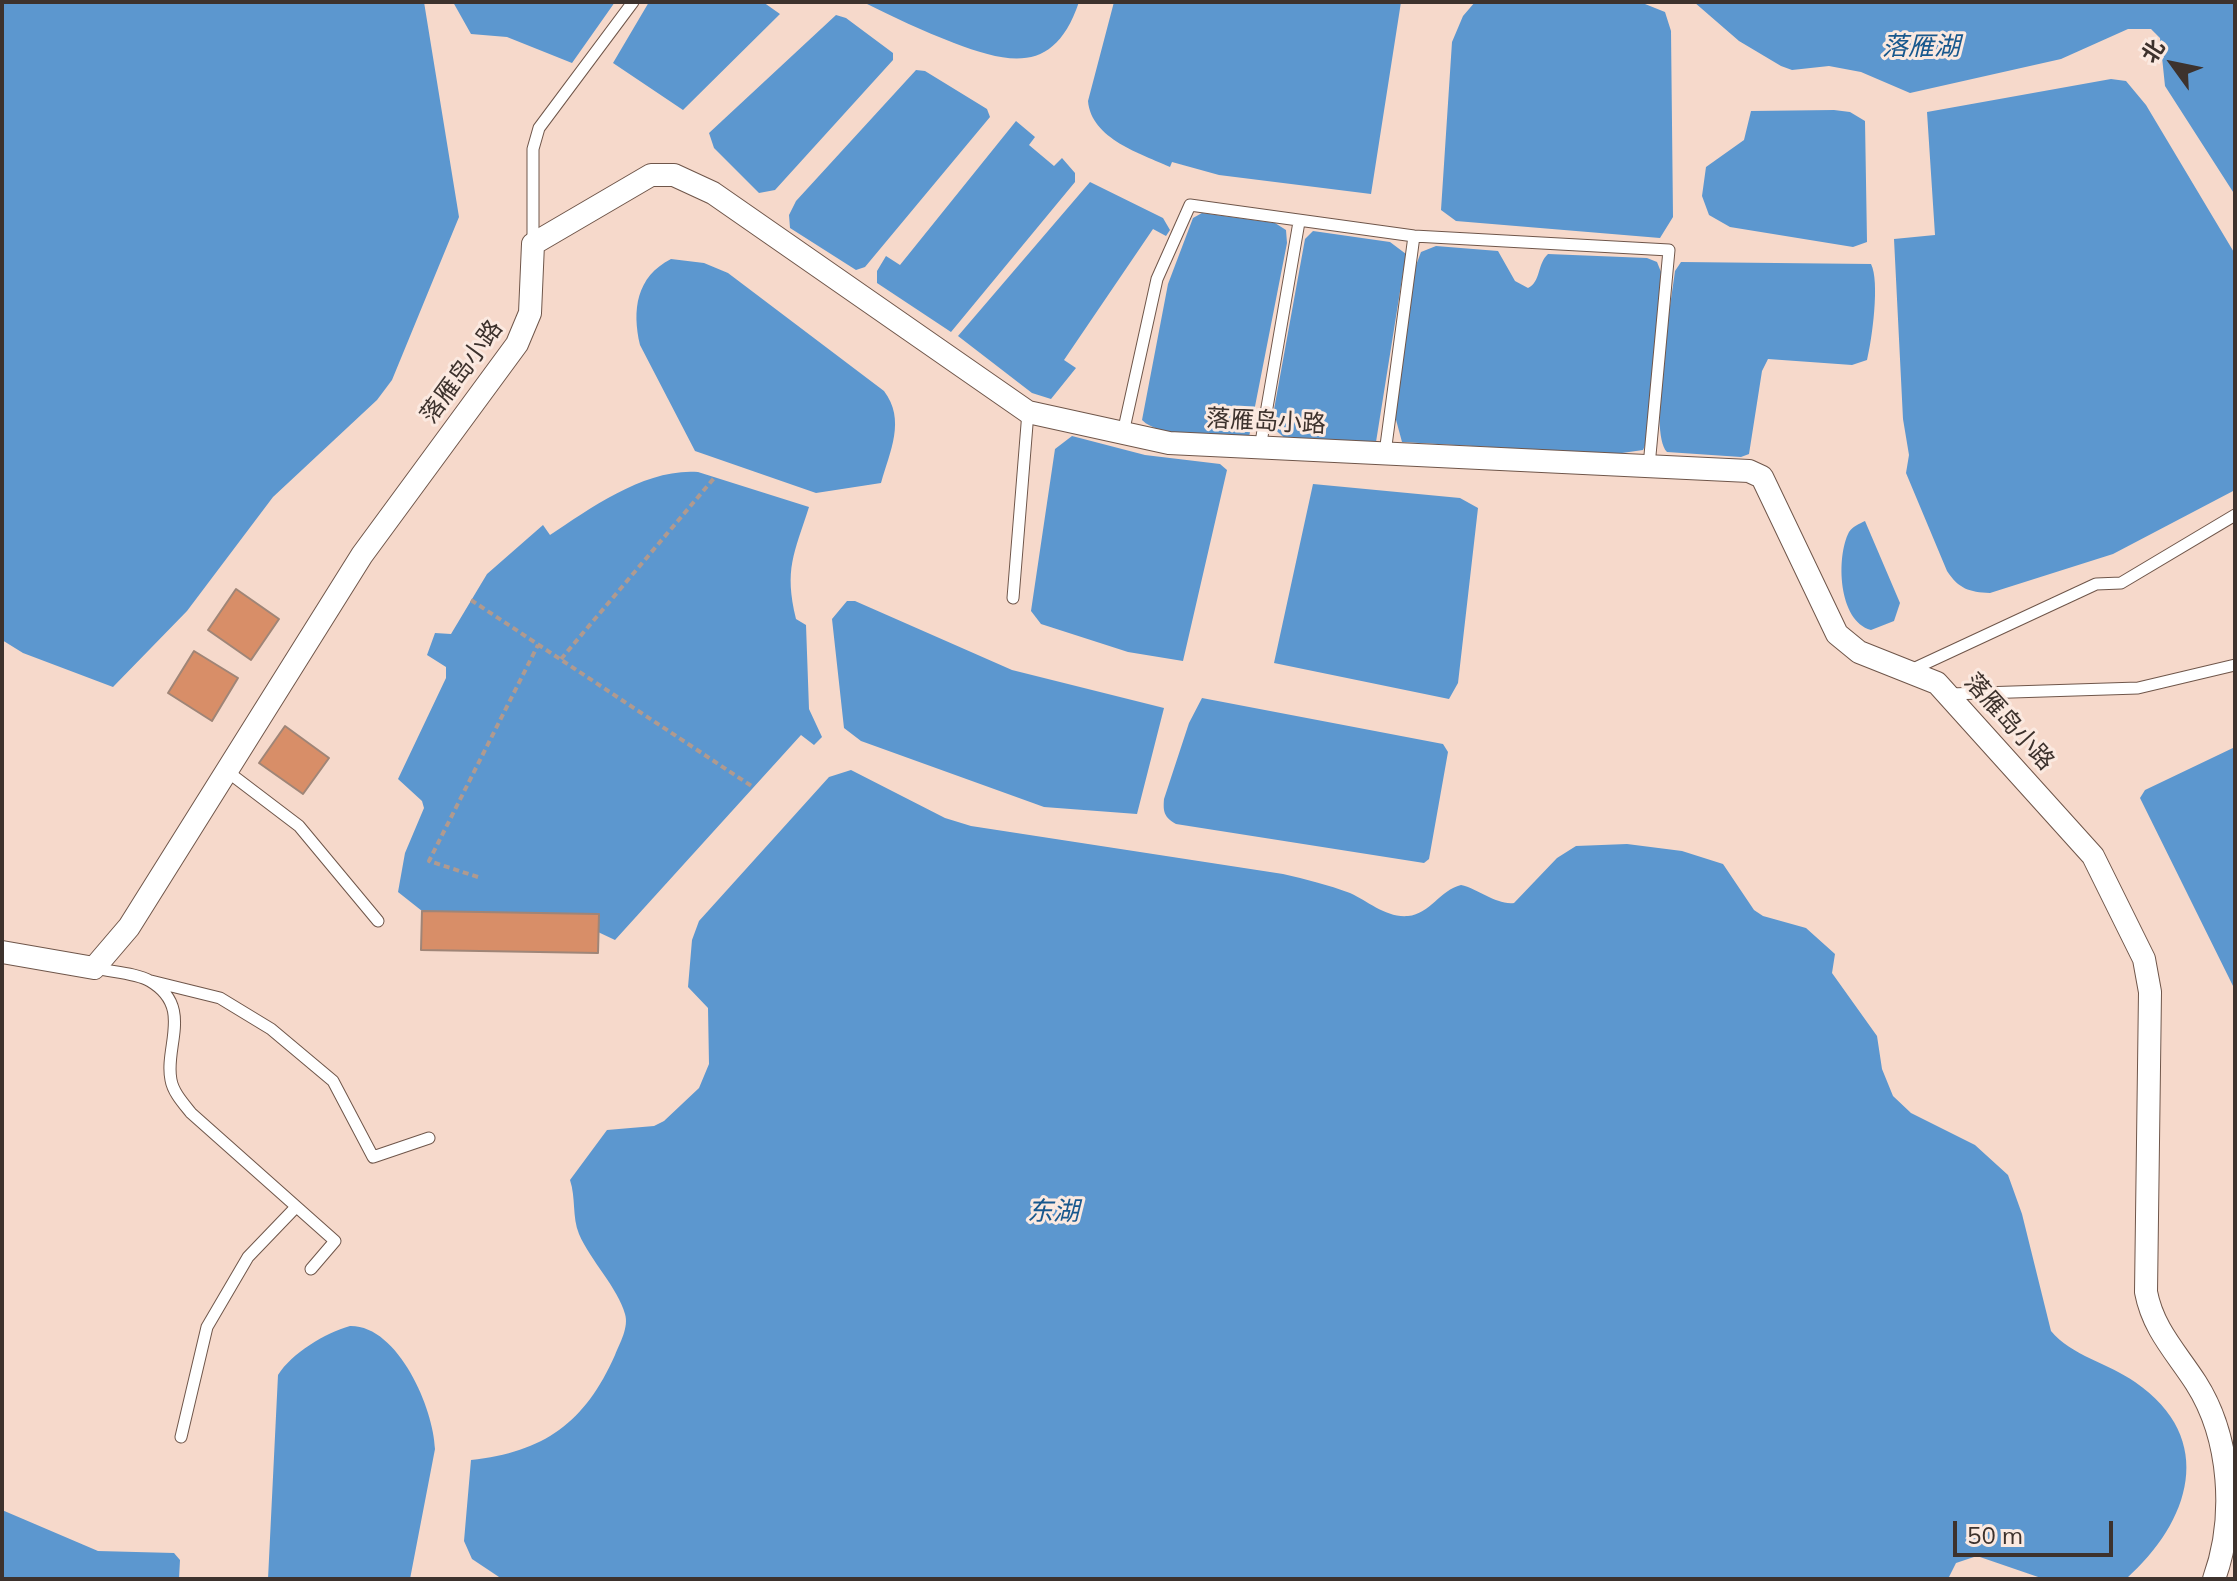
<!DOCTYPE html>
<meta charset="utf-8">
<style>
body{margin:0}
#map{position:relative;width:2237px;height:1581px;overflow:hidden;background:#f6d9cb;font-family:Mulish,"Noto Sans SC",sans-serif}
canvas{display:block}
.frame{position:absolute;inset:0;border:4px solid #3d322d;pointer-events:none}
.north{position:absolute;left:2133px;top:24px;width:80px;height:80px;-webkit-text-stroke:6px #fbe9e0;paint-order:stroke;rotate:303deg;font-size:22px;font-weight:700;line-height:32px;text-align:center;color:#3d322d}
.north::after{content:'';display:block;margin:auto;width:28px;height:36px;background:#3d322d;clip-path:polygon(50% 0,100% 100%,50% 72%,0 100%)}
.scale{position:absolute;left:1953px;top:1521px;width:160px;height:36px;box-sizing:border-box;border:4px solid #3d322d;border-top:0;padding-left:10px;font-size:24px;line-height:28px;white-space:nowrap;color:#3d322d;-webkit-text-stroke:6px #fbe9e0;paint-order:stroke}
</style>
<div id="map">
<canvas width="2237" height="1581"></canvas>
<div class="frame"></div>
<div class="north">北</div>
<div class="scale">50 m</div>
</div>
<script>
const ctx = document.querySelector('canvas').getContext('2d');
ctx.lineJoin = 'round';
function fill(path, color) {
  ctx.fillStyle = color;
  ctx.fill(path, 'evenodd');
}
function strokePath(path, color, width, dash) {
  ctx.strokeStyle = color;
  ctx.lineWidth = width;
  ctx.lineCap = dash ? 'butt' : 'round';
  ctx.setLineDash(dash || []);
  ctx.stroke(path);
}
function drawText(font, color, halo, rows, align = 'center') {
  ctx.font = font + ' Mulish,"Noto Sans SC",sans-serif';
  ctx.lineWidth = 6;
  ctx.setLineDash([]);
  ctx.textBaseline = 'middle';
  ctx.strokeStyle = halo;
  ctx.fillStyle = color;
  for (const [text, x, y, turn = 0] of rows) {
    ctx.save();
    ctx.translate(x, y);
    ctx.rotate((+turn || 0) * Math.PI / 180);
    ctx.textAlign = isNaN(turn) ? turn : align;
    if (halo) ctx.strokeText(text, 0, 0);
    ctx.fillText(text, 0, 0);
    ctx.restore();
  }
}
fill(new Path2D(`
 M2 2H424L459 217 392 380 377 400 273 497 187 611 113 687 23 653 2 640Z
 M453 2H615L572 63 507 37 471 34Z
 M649 2H763L780 14 683 110 613 63Z
 M863 2H1079C1055 73 1012 65 954 43 923 31 893 17 863 2Z
 M1114 2H1401L1371 194 1219 175 1172 162 1170 167C1142 154 1091 139 1088 101Z
 M1475 2H1640L1665 12 1671 31 1673 217 1660 238 1456 221 1441 210 1452 42 1463 16Z
 M1694 2H2235V195L2165 86 2160 38 2151 29H2128L2061 59 1910 93 1861 72 1829 66 1792 70 1781 66 1739 41Z
 M836 15 846 18 893 53V60L775 190 759 193 714 148 709 133Z
 M916 70 925 71 987 109 990 117 865 267 856 270 790 228 789 215 796 201Z
 M2111 79 2126 81 2146 105 2235 254V490L2113 554 1990 593C1969 592 1959 589 1947 571L1906 473 1909 455 1903 419 1894 239 1935 235 1927 112Z
 M1834 110 1850 112 1865 121 1867 242 1853 247 1730 227 1709 215 1702 196 1706 167 1744 140 1751 111Z
 M1016 121 1035 137 1029 145 1054 166 1062 158 1075 173V182L951 332 877 283V271L886 256 900 265Z
 M1090 182 1163 218 1170 230 1166 236 1153 229 1064 360 1076 368 1051 399 1032 393 958 336Z
 M1202 213 1275 223 1286 230 1287 243 1249 437 1245 439C1220 436 1159 438 1142 420L1168 284 1193 218Z
 M1313 231 1390 242 1406 254 1376 442 1288 441 1271 426 1305 239Z
 M1436 246 1498 251 1515 281 1528 288C1541 282 1537 264 1548 254L1647 258 1657 262 1661 272 1647 441 1643 450 1615 454 1402 442 1395 416 1415 268 1421 252Z
 M671 259 704 263 728 273 884 391C906 420 890 451 881 483L816 493 695 451 640 345C632 310 636 277 671 259Z
 M1681 262 1871 264C1880 281 1872 340 1867 360L1852 365 1768 359 1762 371 1749 454 1741 457 1667 452C1648 431 1671 304 1675 271Z
 M1072 436 1145 455 1220 464 1227 470 1183 661 1128 652 1041 624 1031 611 1055 449Z
 M698 472 809 507C794 554 784 569 796 619L806 625 809 709 822 737 814 745 801 735 615 940 598 932V914L422 911 398 892 405 853 424 808 422 801 398 779 446 678V667L427 655 435 633 451 634 487 574 543 525 550 535C592 507 646 468 698 472Z
 M1313 484 1460 498 1478 508 1458 683 1449 699 1274 663Z
 M1865 521 1900 603 1894 621 1871 630C1838 621 1836 557 1849 532 1853 526 1859 524 1865 521Z
 M847 601H855L1012 670 1164 708 1137 814 1044 807 861 741 844 728 832 619Z
 M1202 698 1443 744 1448 752 1429 859 1424 863 1176 824C1164 817 1163 812 1164 799L1189 723Z
 M2235 747V990L2140 798 2145 790Z
 M851 770 945 818 971 826 1283 874C1306 879 1328 885 1350 893 1368 901 1386 918 1408 916 1430 914 1440 890 1461 885 1479 889 1496 905 1514 903L1557 858 1576 846 1627 844 1682 851 1723 864 1754 910 1763 916 1806 928 1835 954 1832 973 1877 1036 1882 1069 1893 1096 1911 1113 1975 1145 2008 1175 2022 1214 2051 1331C2070 1355 2110 1364 2135 1382 2218 1439 2190 1522 2126 1579H2044L1977 1556 1956 1563 1948 1579H502L472 1559 464 1541 471 1460C544 1452 585 1423 615 1355 620 1343 629 1327 625 1314 618 1288 590 1260 579 1234 572 1217 576 1198 570 1180L607 1130 654 1126 664 1121 699 1088 709 1064 708 1008 688 987 692 940 699 921 829 777Z
 M350 1326C398 1325 434 1409 435 1449L410 1579H268L278 1375C292 1353 325 1333 350 1326Z
 M2 1510 98 1551 174 1553 180 1560 179 1579H2Z`), '#5c97cf');
const building = new Path2D(`
 M236 589 279 619 251 660 208 630Z
 M194 651 238 678 212 721 168 693Z
 M285 726 329 758 303 794 259 763Z
 M422 911 599 914 598 953 421 950Z`);
fill(building, '#d88e68');
strokePath(building, '#9f8577', 2);
const lane = new Path2D(`
 M533 244V149L539 128 633 2
 M1123 433 1157 279 1190 205 1414 236 1669 250 1649 466
 M1260 448 1299 222
 M1385 453 1414 236
 M1013 598 1028 412
 M1911 670 2096 584 2121 583 2235 515
 M1950 694 2138 688 2235 665
 M228 772 299 826 378 921
 M95 968C111 972 136 973 150 981 194 1007 164 1047 171 1080 173 1092 183 1103 191 1113L335 1241 311 1269
 M151 981 220 998 271 1029 333 1081 373 1157 429 1138
 M181 1437 207 1327 248 1257 296 1207`);
const street = new Path2D(`
 M2 952 94 968 129 927 362 555 517 344 530 313 533 244 651 175H674L713 193 1028 412 1169 443 1749 471 1762 477 1837 634 1859 652 1937 683 2093 856 2144 959 2150 992 2146 1292C2153 1329 2176 1352 2196 1383 2231 1438 2236 1518 2214 1579`);
strokePath(lane, '#6f564a', 13);
strokePath(street, '#6f564a', 24);
strokePath(new Path2D(`
 M471 600 753 787
 M561 659 715 477
 M478 877 429 861 538 645`), '#b09a8f', 4, [6, 4]);
strokePath(lane, '#fff', 11);
strokePath(street, '#fff', 22);
drawText('24px', '#3d322d', '#fbe9e0', [
 ["落雁岛小路",462,372,-54],
 ["落雁岛小路",1266,422,3],
 ["落雁岛小路",2009,722,48]
]);
drawText('italic 26px', '#18588d', '#fbe9e0', [
 ["落雁湖",1921,47],
 ["东湖",1053,1212]
]);
</script>
